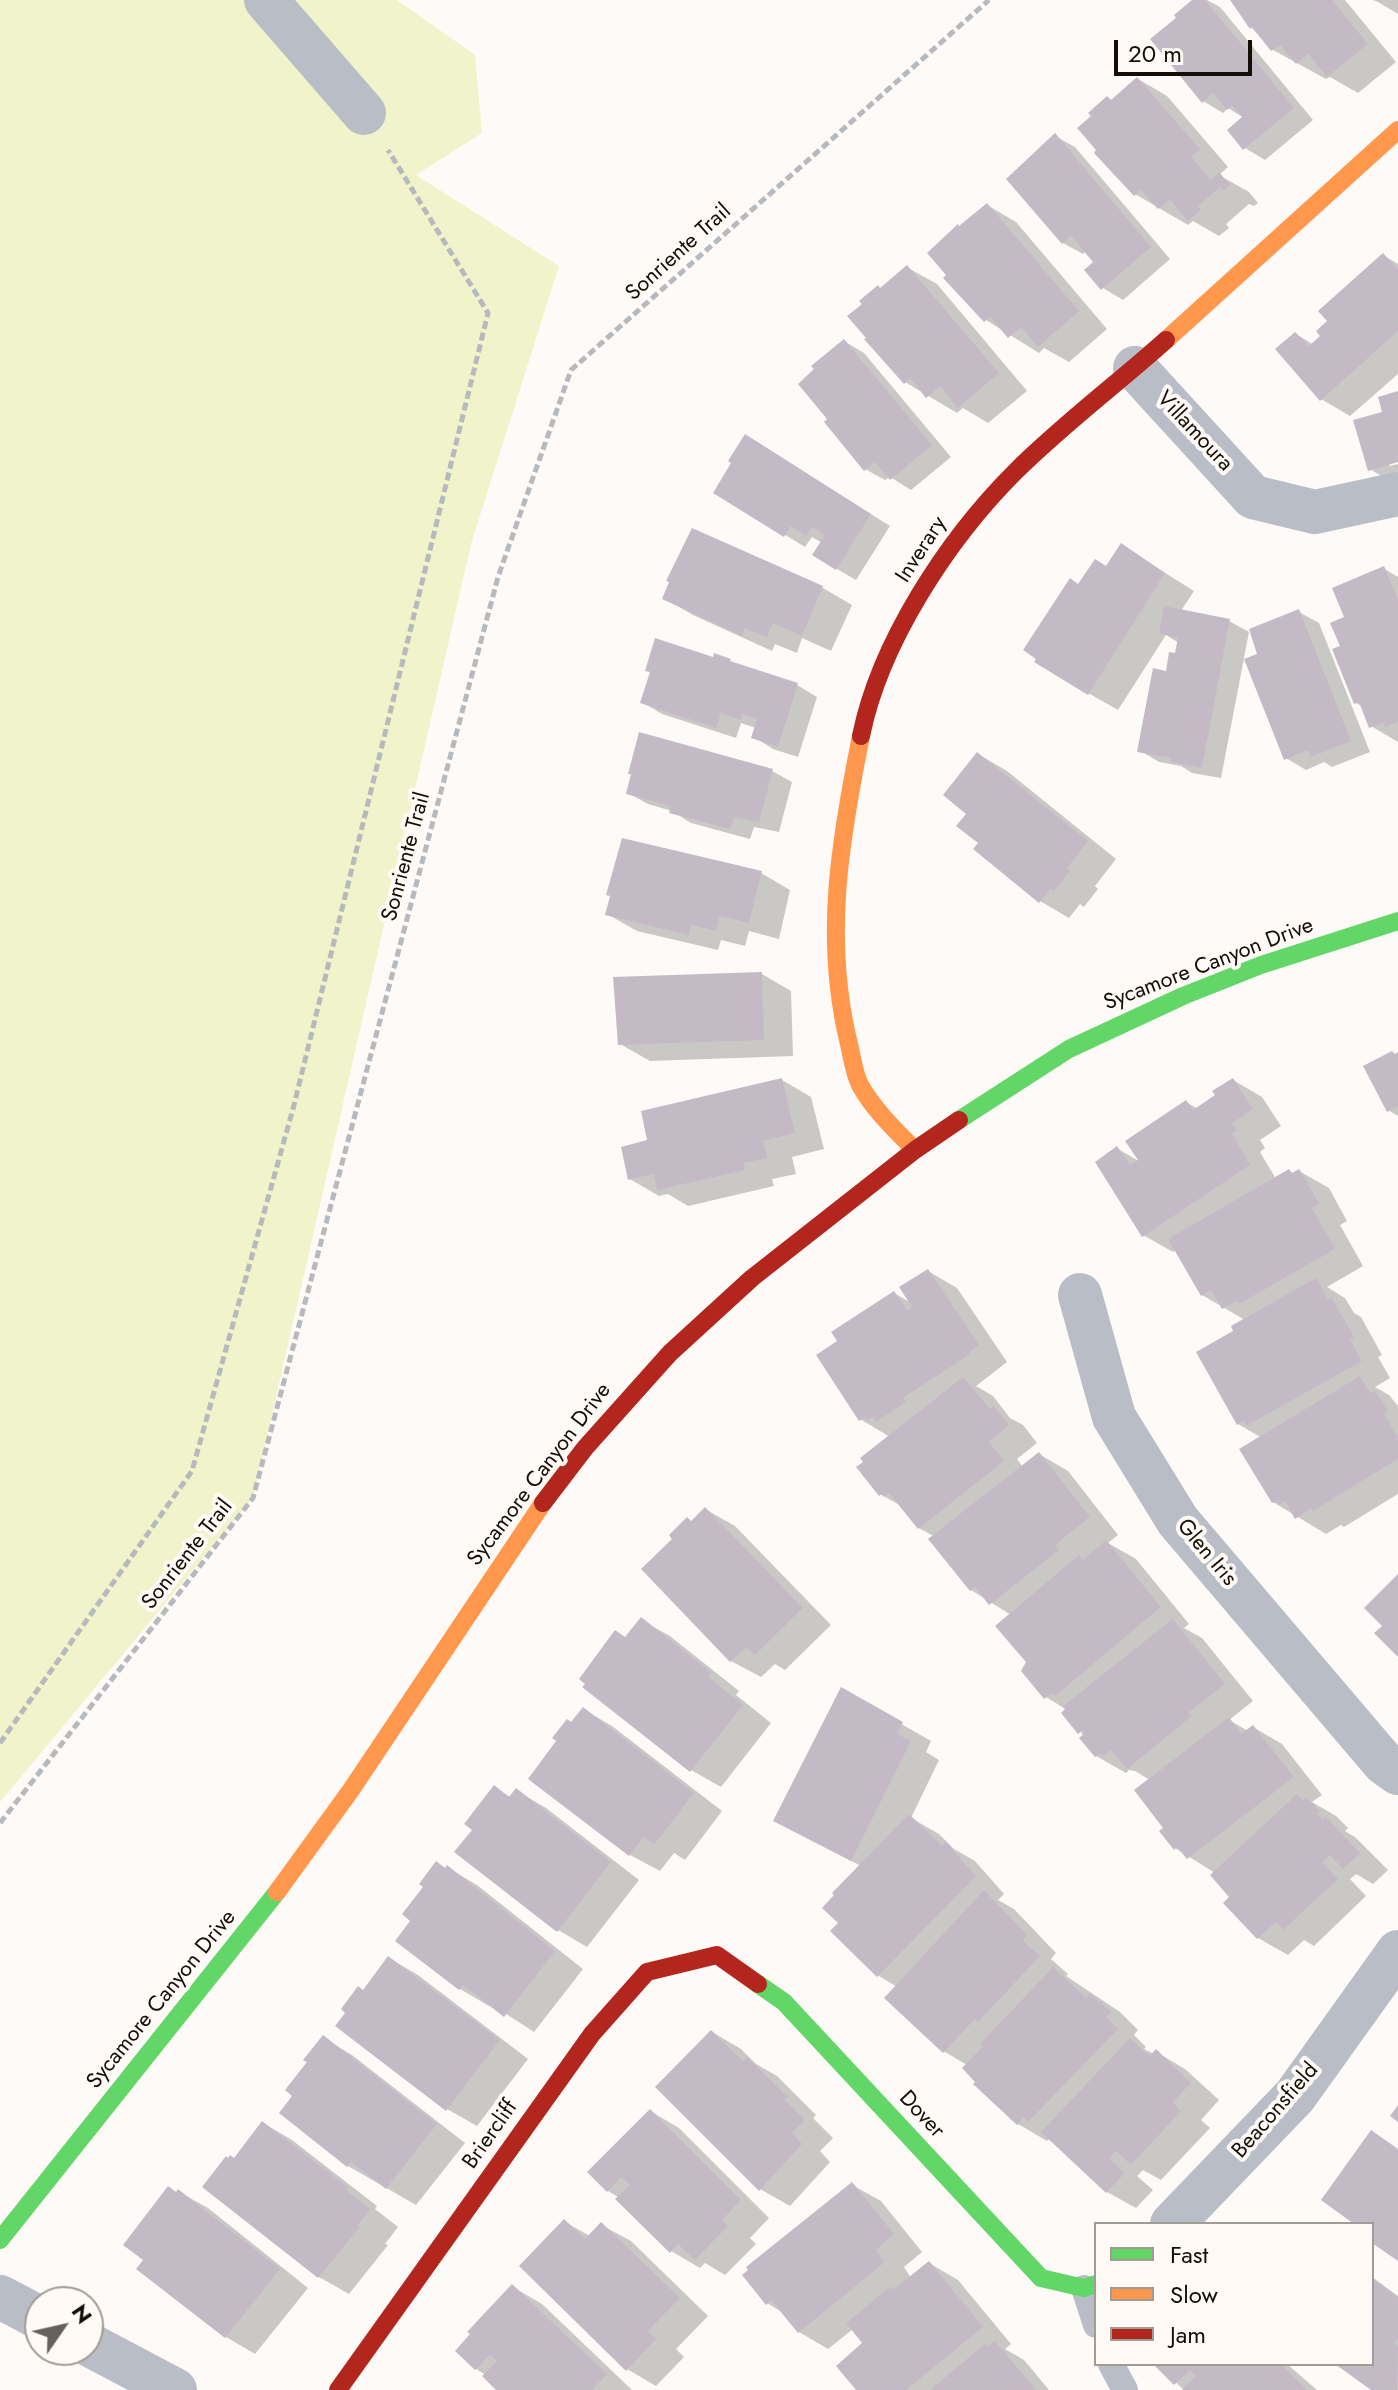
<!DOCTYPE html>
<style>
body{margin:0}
#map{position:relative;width:1398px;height:2390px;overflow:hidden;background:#fdfaf7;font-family:Jost,sans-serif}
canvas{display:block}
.legend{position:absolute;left:1094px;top:2222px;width:280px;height:144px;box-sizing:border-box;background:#fffaf5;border:2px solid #a19c95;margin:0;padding:10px 14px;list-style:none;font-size:24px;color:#150e06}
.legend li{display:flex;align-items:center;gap:16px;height:40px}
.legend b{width:40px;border:2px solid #a19c95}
.north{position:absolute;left:24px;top:2286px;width:80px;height:80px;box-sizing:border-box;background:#fffaf5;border:2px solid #a19c95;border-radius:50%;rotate:56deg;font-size:22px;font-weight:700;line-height:32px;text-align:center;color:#150e06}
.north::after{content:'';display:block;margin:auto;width:28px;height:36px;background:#66615a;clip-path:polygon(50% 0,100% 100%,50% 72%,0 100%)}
.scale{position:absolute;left:1114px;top:40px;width:138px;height:36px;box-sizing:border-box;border:4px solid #150e06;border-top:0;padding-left:10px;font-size:24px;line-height:28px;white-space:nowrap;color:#150e06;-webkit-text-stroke:6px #fffaf5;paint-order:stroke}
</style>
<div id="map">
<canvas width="1398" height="2390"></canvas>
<ul class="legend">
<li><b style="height:10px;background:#63d668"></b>Fast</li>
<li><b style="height:10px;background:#ff974d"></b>Slow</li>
<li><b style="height:10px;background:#b3261e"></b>Jam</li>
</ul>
<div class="north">N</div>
<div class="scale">20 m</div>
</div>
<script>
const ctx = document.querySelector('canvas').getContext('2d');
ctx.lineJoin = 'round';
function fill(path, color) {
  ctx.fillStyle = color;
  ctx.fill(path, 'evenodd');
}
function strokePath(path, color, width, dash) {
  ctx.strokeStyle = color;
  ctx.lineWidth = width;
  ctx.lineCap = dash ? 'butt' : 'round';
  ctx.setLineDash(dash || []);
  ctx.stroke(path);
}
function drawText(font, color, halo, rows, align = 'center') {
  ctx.font = font + ' Jost,sans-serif';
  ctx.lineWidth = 8;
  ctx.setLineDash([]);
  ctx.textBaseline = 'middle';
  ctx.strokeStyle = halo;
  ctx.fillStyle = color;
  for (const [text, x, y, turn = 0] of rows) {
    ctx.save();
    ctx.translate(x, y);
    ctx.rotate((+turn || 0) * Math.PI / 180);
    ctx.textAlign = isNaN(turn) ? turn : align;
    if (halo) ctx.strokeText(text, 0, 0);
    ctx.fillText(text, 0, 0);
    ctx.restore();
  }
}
fill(new Path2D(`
 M0 0H397L475 55 482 133 416 175 559 266 471 544 253 1498 0 1802Z`), '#f1f4cb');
fill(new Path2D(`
 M1195 0H1207L1220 7 1313 120 1265 160 1245 148 1244 118 1228 108 1223 113 1203 101 1152 40Z
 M1231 0H1345L1396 62 1358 93 1330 77 1326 79 1273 50 1251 27Z
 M1373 0H1398V14L1378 2Z
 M1138 79 1167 96 1228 167 1219 175 1249 192 1258 203 1254 206 1249 204 1226 224 1229 228 1219 236 1193 221 1188 225 1135 194 1112 101Z
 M1055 136 1075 147 1170 259 1123 300 1103 288 1096 262 1086 251 1083 254 1063 243Z
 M987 205 1016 222 1107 329 1069 362 1044 348 1039 353 986 320 961 228Z
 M1383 255 1398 264V374L1350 416 1321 399 1296 334 1314 345Z
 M908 268 937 284 1027 391 988 423 963 408 957 413 905 382 865 304Z
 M844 341 864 353 951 457 911 490 890 477 885 480 865 469Z
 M1398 393V460L1389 462V466L1398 464V486L1370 469 1385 413Z
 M765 448 890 526 856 580 837 569 822 543 812 537 805 547 715 492Z
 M693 531 823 588 852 605 831 651 802 638 797 653 775 644 772 651 693 615 664 598Z
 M1122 546 1194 591 1181 611 1229 621 1249 632 1221 778 1192 773 1181 766 1159 762 1139 750 1167 673 1177 655 1179 643 1166 635 1118 710 1088 693 1079 586 1107 568Z
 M1383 568 1398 577V742L1371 726 1363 707 1356 703 1342 647 1347 618Z
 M1299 612 1319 623 1370 752 1332 767 1324 762 1306 770 1286 758 1260 656Z
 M714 659 730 661 741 667 797 685 817 697 798 757 773 749 754 737 756 728 741 723 736 738 662 714 642 702 652 672Z
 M978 754 1007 771 1116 859 1095 886 1098 889 1084 907 1080 904 1069 918 1040 901 981 842Z
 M772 771 792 782 779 832 754 827 750 839 691 823 672 811 648 804 628 793Z
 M761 873 790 890 779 939 749 931 745 946 721 940 718 950 637 931 607 914Z
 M762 974 791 991 793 1056 650 1061 620 1044Z
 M1398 1054V1116L1388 1110Z
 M782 1080 811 1097 824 1149 792 1157 796 1174 772 1179 774 1186 688 1206 668 1194 659 1196 630 1179 650 1142Z
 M1233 1080 1262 1097 1281 1126 1260 1140 1265 1148 1260 1152 1276 1179 1299 1171 1329 1188 1347 1221 1340 1225 1363 1266 1327 1287 1345 1298 1354 1313 1361 1317 1382 1355 1378 1357 1390 1378 1375 1387 1389 1395 1398 1406V1494L1344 1527 1341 1525 1326 1534 1273 1502 1262 1438 1238 1424 1236 1332 1245 1320 1202 1295 1177 1250 1173 1252 1143 1235 1118 1149 1142 1163 1186 1102 1198 1109 1217 1096Z
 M928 1271 957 1288 1007 1362 976 1386 993 1396 1010 1418 1023 1425 1037 1443 1017 1459 1023 1467 1039 1454 1068 1471 1118 1535 1108 1543 1136 1559 1189 1624 1184 1628 1202 1638 1253 1701 1229 1720 1248 1731 1253 1727 1282 1744 1322 1795 1312 1802 1336 1816 1348 1828 1345 1831 1355 1837 1388 1870 1373 1884 1356 1874 1350 1879 1366 1896 1314 1946 1304 1940 1288 1955 1258 1938 1226 1903 1231 1897 1215 1873 1175 1848 1165 1828 1150 1780 1135 1771 1129 1770 1126 1773 1096 1756 1067 1710 1046 1697 1028 1662 1011 1615 971 1590 935 1537 919 1528 903 1507 880 1494 890 1437 860 1419 840 1342 894 1293 913 1304Z
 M705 1509 735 1526 831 1625 785 1670 775 1664 761 1677 731 1661 691 1522Z
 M641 1620 670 1636 739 1691 736 1695 771 1723 721 1787 691 1770 585 1687Z
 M842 1690 931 1741 926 1752 939 1760 911 1818 939 1834 954 1849 975 1861 1004 1894 998 1900 1014 1909 1056 1953 1051 1959 1068 1974 1066 1976 1120 2012 1138 2030 1134 2035 1146 2047 1144 2049 1154 2054 1156 2052 1185 2069 1219 2100 1201 2120 1210 2128 1161 2180 1143 2170 1137 2176 1153 2190 1136 2208 1107 2192 1050 2138 1047 2141 1018 2124 967 2065 945 2052 887 1998 897 1987 879 1976 833 1931 841 1923 861 1866 776 1821Z
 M583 1709 612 1726 722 1811 685 1860 674 1853 660 1871 630 1855 531 1779Z
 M495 1788 512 1798 517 1791 546 1808 639 1880 587 1947 558 1930 474 1829Z
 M448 1868 477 1885 583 1969 534 2032 491 2004 489 2006 460 1989 413 1921Z
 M389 1958 418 1975 528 2059 477 2126 447 2109 338 2026Z
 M712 2032 741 2049 756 2064 777 2076 816 2115 813 2118 833 2138 820 2151 830 2162 790 2206 760 2189Z
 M323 2038 352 2055 465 2143 416 2205 348 2166 282 2113 295 2095Z
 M650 2111 679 2128 769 2218 750 2238 756 2244 725 2275 705 2263 700 2268 671 2251 620 2198 608 2191Z
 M263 2123 292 2140 377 2206 375 2209 398 2227 385 2244 388 2245 349 2294 319 2277 205 2186 235 2160Z
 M852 2185 881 2201 922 2252 904 2267 911 2278 929 2263 958 2280 1011 2344 1005 2349 1024 2360 1049 2390H858L865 2344 853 2329 828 2349 799 2332 785 2314 767 2303Z
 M179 2192 208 2208 308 2288 255 2354 226 2337Z
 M565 2222 590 2236 601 2225 631 2241 708 2316 676 2349 684 2357 656 2386 627 2369Z
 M1372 2277 1398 2296V2390H1375L1339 2364H1372Z
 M513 2287 542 2304 632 2390H499L486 2375 476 2369Z
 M1160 2364H1287L1317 2390H1184L1158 2366Z`), '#0003');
fill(new Path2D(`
 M1192 0H1205L1294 108 1243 150 1227 130 1242 117 1232 105 1227 110 1213 93 1202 103 1150 39 1176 18 1174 15Z
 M1230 0H1332L1368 44 1327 77 1308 54 1296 64 1280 45 1271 51 1252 27 1250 29Z
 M1137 77 1200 149 1191 157 1211 180 1219 172 1230 185 1223 191 1220 187 1198 206 1201 210 1188 221 1170 200 1158 209 1141 190 1134 196 1094 153 1096 150 1077 128 1091 116 1088 113 1107 96 1111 100Z
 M1055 133 1151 247 1101 290 1084 270 1093 262 1071 236 1062 244 1006 179Z
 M987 203 1079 311 1038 347 1021 327 1008 338 990 317 984 322 943 278 946 275 927 253 958 224 959 226Z
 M1383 253 1398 270V331L1320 401 1275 349 1295 332 1309 346 1320 336 1316 331 1327 321 1318 311Z
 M907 265 999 373 958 408 940 386 926 398 910 378 904 384 864 339 866 338 847 316 862 304 859 301 878 285 880 288Z
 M844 339 932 445 890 480 875 462 864 471 824 422 827 419 798 384 814 369 811 366Z
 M1398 391V462L1368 471 1353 420 1382 412 1378 397Z
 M745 434 871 514 836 570 812 555 825 535 812 527 806 536 791 526 784 537 713 493 731 463 728 461Z
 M692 528 823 586 802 636 773 623 767 637 745 628 742 636 662 599 669 582 666 581Z
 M1121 543 1165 573 1088 695 1034 662 1036 659 1023 650 1070 578 1078 584 1095 559 1106 566Z
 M1384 566 1398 600V721L1385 727 1384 722 1369 728 1359 702 1354 704 1332 649 1340 646 1330 623 1344 617 1332 588Z
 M1164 606 1230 619 1202 768 1170 762 1171 758 1137 752 1153 668 1166 671 1169 652 1175 653 1178 638 1159 633Z
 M1299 609 1351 741 1311 757 1308 750 1284 760 1244 659 1257 654 1249 629Z
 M655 638 713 657 714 653 731 659 730 661 798 683 778 747 751 738 757 719 742 714 741 720 721 713 716 728 640 703 650 672 645 671Z
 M639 732 773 769 759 822 734 817 730 829 669 813 671 806 626 794 631 774H628Z
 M977 752 1088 841 1067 868 1070 871 1054 891 1050 889 1039 903 973 849 978 843 956 826 966 814 943 795Z
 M622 838 762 871 749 923 719 916 716 931 691 925 689 935 605 915 610 896 606 895Z
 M762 972 764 1040 618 1045 613 977Z
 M1392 1051 1395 1054 1398 1052V1106L1387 1112 1363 1066Z
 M782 1078 795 1133 763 1141 768 1158 744 1163 745 1170 657 1190 654 1174 628 1180 621 1147 647 1140 641 1111Z
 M1233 1078 1253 1109 1232 1123 1237 1131 1232 1134 1250 1165 1142 1237 1095 1162 1117 1146 1130 1165 1138 1160 1125 1141 1186 1100 1193 1110 1215 1095 1212 1091Z
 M1289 1169 1292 1173 1299 1169 1319 1203 1312 1208 1335 1249 1239 1304 1237 1301 1222 1309 1211 1290 1201 1296 1168 1239Z
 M928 1269 979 1345 969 1352 970 1354 903 1398 906 1402 876 1422 873 1417 867 1420 865 1417 859 1421 816 1355 837 1341 831 1332 894 1291 907 1310 912 1307 899 1287Z
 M1316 1278 1328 1300 1332 1298 1354 1337 1350 1340 1362 1361 1246 1426 1244 1421 1237 1425 1196 1352 1233 1331 1231 1326Z
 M1360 1376 1370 1393 1375 1391 1388 1411 1384 1414 1398 1438V1459L1313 1511 1312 1508 1295 1519 1285 1501 1279 1505 1277 1501 1272 1503 1239 1449Z
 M963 1377 990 1409 994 1406 1009 1425 989 1442 1004 1461 918 1529 889 1493 884 1497 882 1494 879 1496 856 1467 863 1462 860 1458Z
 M1039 1452 1090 1517 1055 1545 1059 1550 989 1605 975 1587 970 1591 928 1539Z
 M705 1507 803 1608 755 1655 746 1647 730 1662 641 1569 672 1539 669 1535 687 1517 691 1521Z
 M1106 1540 1161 1607 1055 1696 1052 1693 1044 1699 1021 1671 1026 1662 995 1626 1079 1555 1083 1560Z
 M1398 1574V1657L1374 1633 1382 1626 1364 1608Z
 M641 1617 711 1672 708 1677 743 1705 690 1772 582 1687 585 1684 579 1679 615 1630 625 1637Z
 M1173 1619 1225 1684 1189 1712 1192 1716 1127 1769 1111 1750 1102 1757 1100 1754 1095 1757 1079 1738 1085 1733 1083 1730 1078 1734 1061 1713 1065 1709 1063 1706Z
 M841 1687 903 1722 897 1734 911 1741 851 1861 773 1821Z
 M583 1707 694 1793 654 1845 644 1837 629 1856 528 1779 556 1741 552 1738 567 1719 571 1722Z
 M1229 1717 1241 1734 1253 1725 1294 1777 1187 1859 1177 1847 1174 1850 1159 1831 1163 1828 1134 1790Z
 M494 1785 509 1797 516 1788 611 1862 557 1932 454 1852 472 1830 464 1824Z
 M1297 1794 1303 1800 1306 1797 1320 1811 1317 1814 1322 1820 1326 1817 1360 1853 1343 1869 1330 1855 1322 1862 1338 1879 1283 1930 1276 1922 1257 1939 1223 1903 1229 1897 1210 1875Z
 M909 1814 942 1846 946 1842 976 1876 877 1977 830 1931 838 1923 822 1908 834 1895 832 1893Z
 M436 1861 445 1868 447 1865 555 1951 504 2017 463 1985 459 1990 395 1941 410 1921 402 1914 423 1887 419 1884Z
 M984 1890 1027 1935 1023 1941 1040 1956 978 2022 975 2019 943 2053 884 1998Z
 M388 1956 500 2040 446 2111 335 2026 345 2013 341 2009 358 1986 363 1990Z
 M1053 1967 1086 1998 1090 1993 1111 2012 1106 2017 1118 2029 1028 2122 1024 2117 1017 2125 973 2084 975 2082 962 2068 983 2046 980 2044Z
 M711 2030 743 2061 747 2057 788 2097 785 2100 805 2120 792 2133 802 2144 759 2191 655 2087Z
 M323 2035 437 2124 386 2189 351 2162 347 2167 279 2113 292 2096 285 2090 307 2062 303 2060Z
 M1130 2038 1146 2053 1151 2055 1156 2049 1191 2083 1173 2102 1181 2111 1131 2165 1116 2151 1109 2158 1125 2173 1106 2193 1041 2132Z
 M1398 2105V2122L1390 2116Z
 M650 2109 741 2200 722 2220 728 2226 695 2260 678 2244 670 2253 615 2199 630 2185 621 2177 607 2192 587 2172Z
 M262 2121 349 2188 347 2191 370 2209 357 2226 360 2227 318 2278 202 2187 226 2156 228 2158 230 2155 234 2158Z
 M1371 2130 1398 2149V2261L1372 2243V2224H1354L1321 2200Z
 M852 2182 894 2234 876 2250 885 2262 798 2333 771 2300 766 2305 742 2275 748 2270 746 2267Z
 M168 2186 176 2192 178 2189 280 2269 225 2338 136 2269 143 2260 123 2245Z
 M564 2219 585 2239 601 2222 680 2298 648 2331 656 2339 626 2371 519 2266Z
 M929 2261 983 2327 906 2390H856L836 2366 862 2343 846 2323 891 2286 893 2290Z
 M1372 2279 1398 2297V2338L1394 2343 1398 2346 1397 2390H1371L1335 2364H1372Z
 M512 2284 607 2374 592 2390H496L482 2376 497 2361 490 2355 475 2370 455 2351 470 2334 467 2332Z
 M995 2341 1036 2390H930L986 2343 988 2346Z
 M1157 2364H1281L1307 2390H1182L1196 2376 1190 2370 1174 2385 1155 2366Z`), '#c3bac6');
strokePath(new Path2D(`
 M0 1743 192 1471 294 1105 488 313 388 150
 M0 1823 253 1498 498 577 571 370 989 0`), '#b6b9bd', 5, [8, 4]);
strokePath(new Path2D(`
 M1084 2288 1096 2325
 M1111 2364 1125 2390`), '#b9bec6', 26);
strokePath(new Path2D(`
 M266 0 364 113
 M1135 368 1253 497 1315 512 1398 494
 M1080 1295 1114 1417 1178 1521 1384 1763 1398 1773
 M1172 2224 1295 2096 1398 1952
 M0 2297 40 2318
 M88 2344 175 2390`), '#b9bec6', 44);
strokePath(new Path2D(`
 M959 1120 1069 1049 1183 996 1261 965 1398 921
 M758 1984 784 2002 1041 2278 1084 2288 1096 2284
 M0 2240 277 1892`), '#63d668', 18);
strokePath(new Path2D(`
 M1166 340 1398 130
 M861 736C840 840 823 939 849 1044 852 1057 854 1073 860 1085 874 1110 895 1130 915 1150
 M277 1892 351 1790 543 1503`), '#ff974d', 18);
strokePath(new Path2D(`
 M861 736C880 642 948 539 1015 472 1062 425 1117 384 1166 340
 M543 1503 585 1448 670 1353 752 1278 915 1150 959 1120
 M338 2390 592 2034 647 1972 717 1955 758 1984`), '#b3261e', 18);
drawText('22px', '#150e06', '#fffaf5', [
 ["Sonriente Trail",679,253,-42],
 ["Villamoura",1194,432,47],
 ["Inverary",922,550,-57],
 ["Sonriente Trail",407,857,-75],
 ["Sycamore Canyon Drive",1209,965,-21],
 ["Sycamore Canyon Drive",540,1475,-53],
 ["Glen Iris",1206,1553,50],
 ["Sonriente Trail",188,1555,-52],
 ["Sycamore Canyon Drive",162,2000,-51],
 ["Beaconsfield",1276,2111,-49],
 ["Dover",921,2115,47],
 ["Briercliff",491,2135,-55]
]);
</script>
